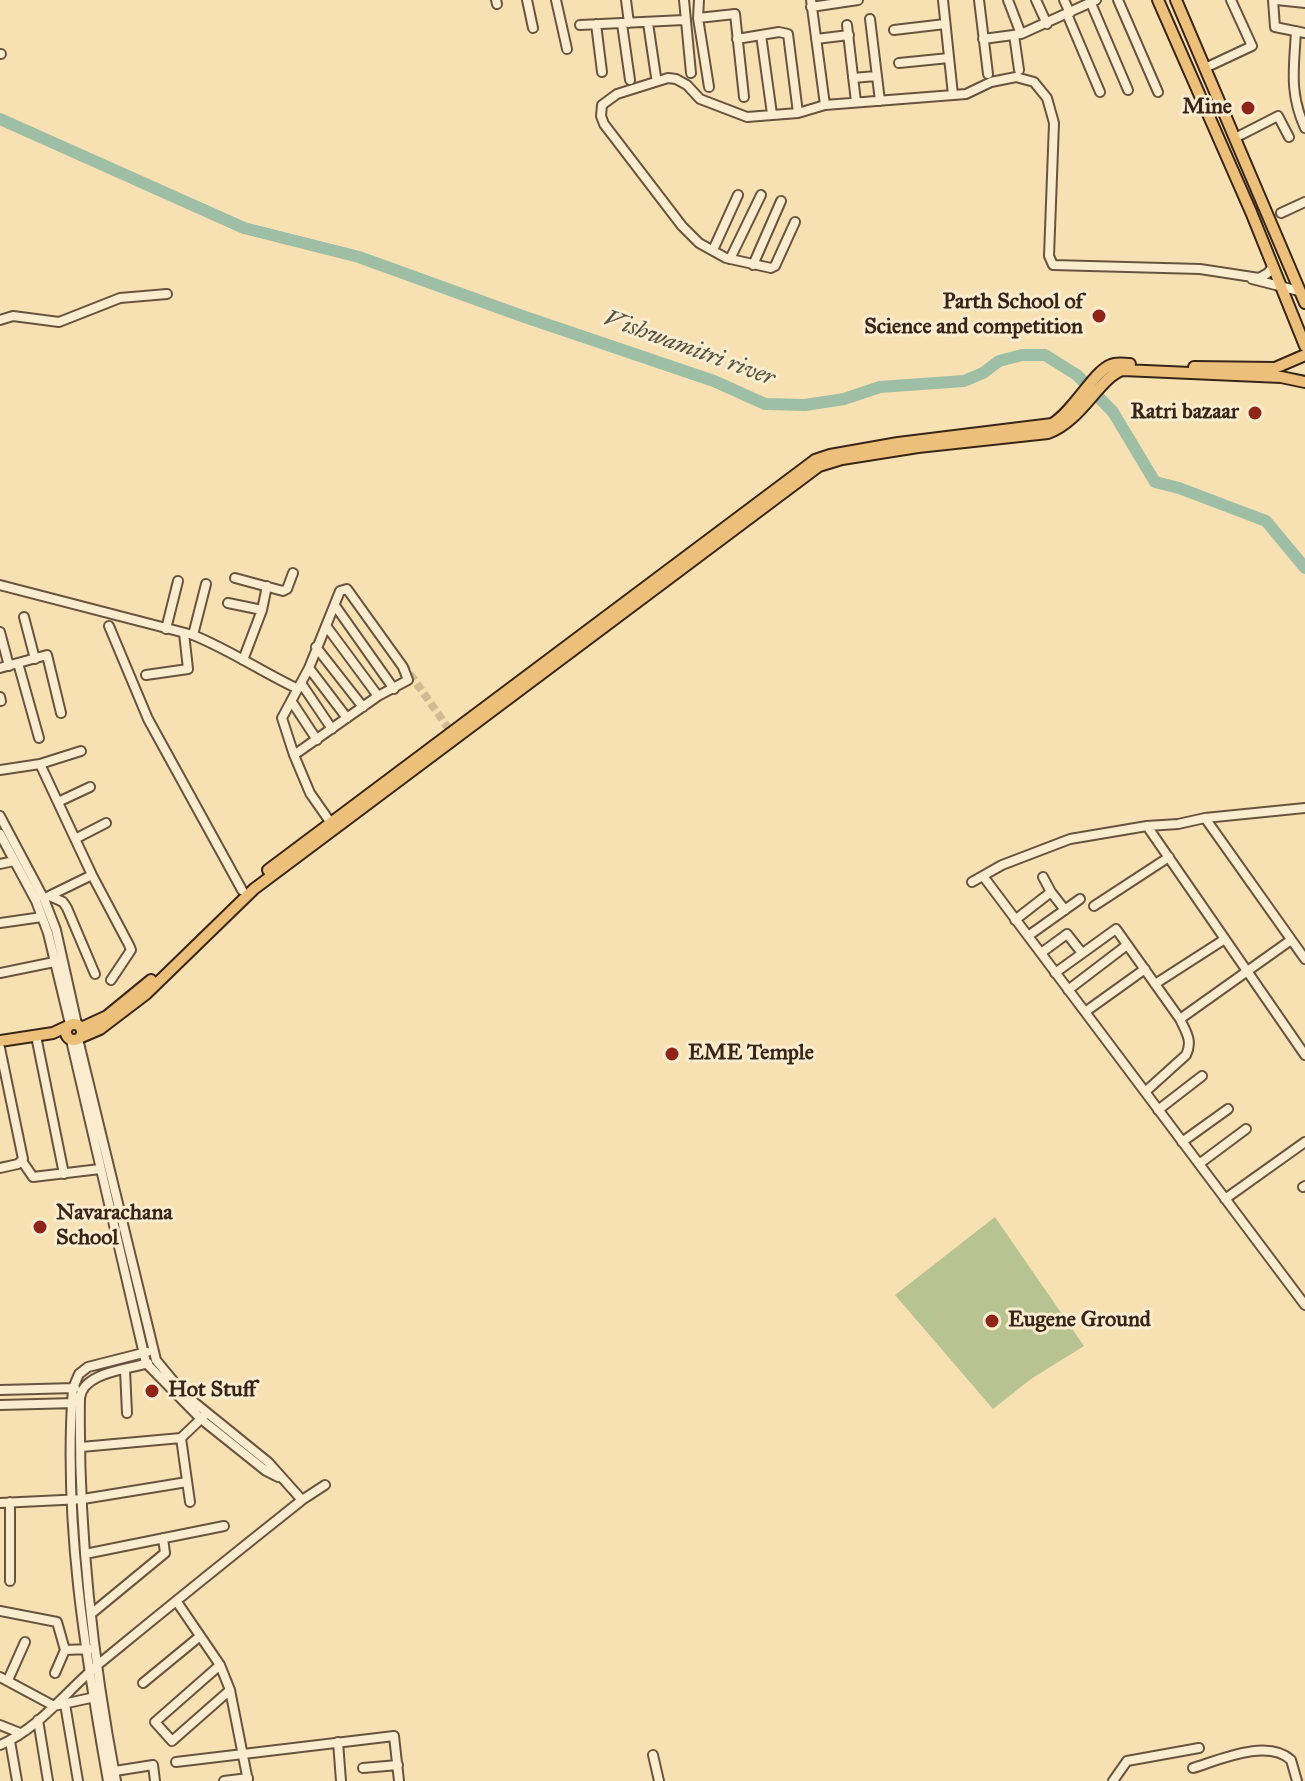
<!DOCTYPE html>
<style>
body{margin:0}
canvas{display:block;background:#f7e1b3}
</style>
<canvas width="1305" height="1781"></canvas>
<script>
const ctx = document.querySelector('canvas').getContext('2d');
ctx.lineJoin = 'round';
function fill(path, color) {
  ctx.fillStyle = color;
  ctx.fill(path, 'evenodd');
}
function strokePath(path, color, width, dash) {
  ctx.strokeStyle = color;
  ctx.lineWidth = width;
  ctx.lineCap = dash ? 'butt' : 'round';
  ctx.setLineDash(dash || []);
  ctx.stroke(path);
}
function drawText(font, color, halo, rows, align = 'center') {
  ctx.font = font + ' "IM FELL Great Primer",serif';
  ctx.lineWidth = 6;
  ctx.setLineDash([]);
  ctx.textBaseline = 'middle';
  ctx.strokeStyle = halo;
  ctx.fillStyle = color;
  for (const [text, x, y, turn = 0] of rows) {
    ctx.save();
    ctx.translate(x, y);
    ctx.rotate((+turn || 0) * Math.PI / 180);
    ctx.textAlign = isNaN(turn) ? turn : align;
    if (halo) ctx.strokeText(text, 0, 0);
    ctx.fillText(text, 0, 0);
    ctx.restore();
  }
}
fill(new Path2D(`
 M995 1217 1084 1346 1031 1379 993 1409 895 1295Z`), '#b7c491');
strokePath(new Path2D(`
 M0 119 244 228 359 257 522 316 714 381 765 404 805 405 844 399 880 387 964 381 983 373 999 361 1022 355H1045L1077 375 1113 412 1155 482 1179 488 1266 521 1305 568`), '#9ebea6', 12);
strokePath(new Path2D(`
 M403 664 451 732`), '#d1bb94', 8, [8, 4]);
const minor = new Path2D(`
 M496 0 497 4
 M527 0 533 28
 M556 0 567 49
 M626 0 629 23
 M684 0 691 73
 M699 0 698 18 709 87
 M811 0 825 105
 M943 0 953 95
 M979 0 988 74
 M1008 0 1021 34
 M1036 0 1047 24
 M1064 0 1070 13
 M1118 0 1158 92
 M1273 0 1275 27 1305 33
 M1277 0 1305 3
 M1090 1 1128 90
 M811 7 858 0
 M1067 14 1100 92
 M698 18 735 14 744 97
 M870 19 880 101
 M648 23 656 77
 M596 24 602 72
 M622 24 630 80
 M580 25 684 20
 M847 25 856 102
 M894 30 945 24
 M1296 31C1294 68 1289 93 1305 128
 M761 35 772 114
 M1014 35 1019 70
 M737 39 779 32 788 34 798 113
 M816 39 849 35
 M983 39 1021 34 1096 0
 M0 54H1
 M899 63 949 58
 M1205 68 1252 46 1231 0
 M853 78 876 76
 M1235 138 1278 116 1289 137
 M1281 213 1305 202
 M795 222 775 266 771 268 726 258 699 243 682 226 604 124 601 116 602 105 617 94 668 78 676 79 687 85 700 99 747 117 798 113 825 105 966 94 991 82 1016 77 1034 82 1047 98 1054 123 1049 256 1053 265 1200 269 1259 278 1268 273 1273 266
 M713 250 738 195
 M730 259 761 195
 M753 265 781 201
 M1252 279 1299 291
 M0 320 13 316 59 322 120 298 167 294
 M235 578 283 591 287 589 293 573
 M0 585 193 635C230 650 262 672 298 689
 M228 603 262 610
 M336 607 394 689
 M24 617 35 659
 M109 626 148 719 242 890
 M327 627 378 696
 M166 629 178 581
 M0 632 9 666
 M193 635 206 584
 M316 647 363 707
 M243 660 262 610 267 586
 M18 663 39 738
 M0 668 47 655 61 713
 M309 668 347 718
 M146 675 188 669 184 633
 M301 683 332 729
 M0 697 1 701
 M292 702 317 740
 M294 755 282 718 309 668 340 591 347 589 403 667 408 680 378 696 294 755 310 793 333 826
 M40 764 81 751
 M0 770 40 764 92 875 129 945 131 950 111 980
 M58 802 90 787
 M0 816 44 899 56 930 77 1024
 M1205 818 1305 959
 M1147 826 1305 1055
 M0 834 36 901 48 933 70 1024
 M75 839 106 823
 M0 864 14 861
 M983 876 1305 1305
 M972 882 1002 865 1070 839 1147 826 1178 824 1205 818 1305 808
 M1051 892 1065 910
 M49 896 92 875
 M50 896 63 902 67 908 95 974
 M1094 906 1169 857
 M1015 920 1051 892 1043 877
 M0 923 42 917
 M1028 936 1080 899
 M1041 953 1067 934 1082 953
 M0 973 59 961
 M1055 973 1116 929 1180 1019 1291 940
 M1155 984 1225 939
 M1068 990 1127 945
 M1085 1012 1145 969
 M36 1036 64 1174
 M78 1039 156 1360 184 1394 268 1462 302 1500
 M71 1040 146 1363 201 1419 266 1471 278 1477
 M0 1048 23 1159 18 1164 0 1168
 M1145 1092 1186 1055C1193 1041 1186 1032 1180 1019
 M1158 1110 1202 1076
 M1182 1142 1228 1109
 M22 1161 33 1177 100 1169
 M1199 1164 1246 1129
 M1303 1187 1305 1186
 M1225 1199 1305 1142
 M125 1370 127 1413
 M0 1390 75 1388
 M0 1405 75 1403
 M81 1447 181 1438
 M190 1502 181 1438 204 1416
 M0 1503 83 1499 187 1482
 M85 1554 224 1526
 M10 1581V1502
 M177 1602 220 1665 230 1690 248 1781
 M0 1611 57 1622 65 1650 89 1649
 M91 1614 165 1553 163 1538
 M220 1665 155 1722 172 1741 230 1690
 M55 1673 65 1650
 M0 1677 54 1706 95 1697
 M8 1680 25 1642
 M143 1683 199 1637
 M65 1704 78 1781
 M38 1720 48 1781
 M0 1725 20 1733
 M10 1741 17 1781
 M338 1742 341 1781
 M0 1745C39 1729 68 1689 100 1663 167 1608 234 1554 302 1500L325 1485
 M653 1755 659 1781
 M176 1762 394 1736 399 1781
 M363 1768 398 1765
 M1193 1768C1219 1760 1268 1738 1291 1760L1297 1781
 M115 1771 153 1765 155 1781
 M108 1781C85 1652 63 1520 73 1388L79 1374 88 1367 147 1352
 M116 1781C92 1655 78 1526 80 1398 83 1372 127 1370 148 1363
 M224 1781 248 1778
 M1113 1781 1127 1761 1199 1748`);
const major = new Path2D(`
 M1158 0 1251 212 1305 346
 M1176 0 1305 303
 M1194 367 1275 368 1305 355
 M268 870 815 460 830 455 898 443 1052 424C1074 411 1093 372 1111 365 1117 362 1124 364 1130 364
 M66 1032a8 8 0 1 1 16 0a8 8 0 1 1-16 0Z
 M81 1028 107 1016 151 980
 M79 1038 100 1029 146 994 254 889 819 466 842 459 918 447 1048 433C1082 421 1100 376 1123 370L1281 377 1305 382
 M0 1041 53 1033 68 1026`);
strokePath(minor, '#68543e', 12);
strokePath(major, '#382517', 14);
strokePath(minor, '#faecce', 8);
strokePath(major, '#ecc07a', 10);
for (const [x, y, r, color] of [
 [1248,108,8,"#8f2418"],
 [1099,316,8,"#8f2418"],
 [1255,413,8,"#8f2418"],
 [672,1054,8,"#8f2418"],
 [40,1227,8,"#8f2418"],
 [992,1321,8,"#8f2418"],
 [152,1391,8,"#8f2418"]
]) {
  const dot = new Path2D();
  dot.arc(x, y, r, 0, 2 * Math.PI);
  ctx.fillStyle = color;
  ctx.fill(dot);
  strokePath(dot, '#faecce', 3);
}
drawText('bold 22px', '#382517', '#faecce', [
 ["Mine",1232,108,"right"],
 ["Parth School of",1083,303,"right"],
 ["Science and competition",1083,328,"right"],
 ["Ratri bazaar",1239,413,"right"],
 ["EME Temple",688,1054],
 ["Navarachana",56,1214],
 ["School",56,1239],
 ["Eugene Ground",1008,1321],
 ["Hot Stuff",168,1391]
], 'left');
drawText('italic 24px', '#575342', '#faecce', [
 ["Vishwamitri river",689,349,20]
]);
</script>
